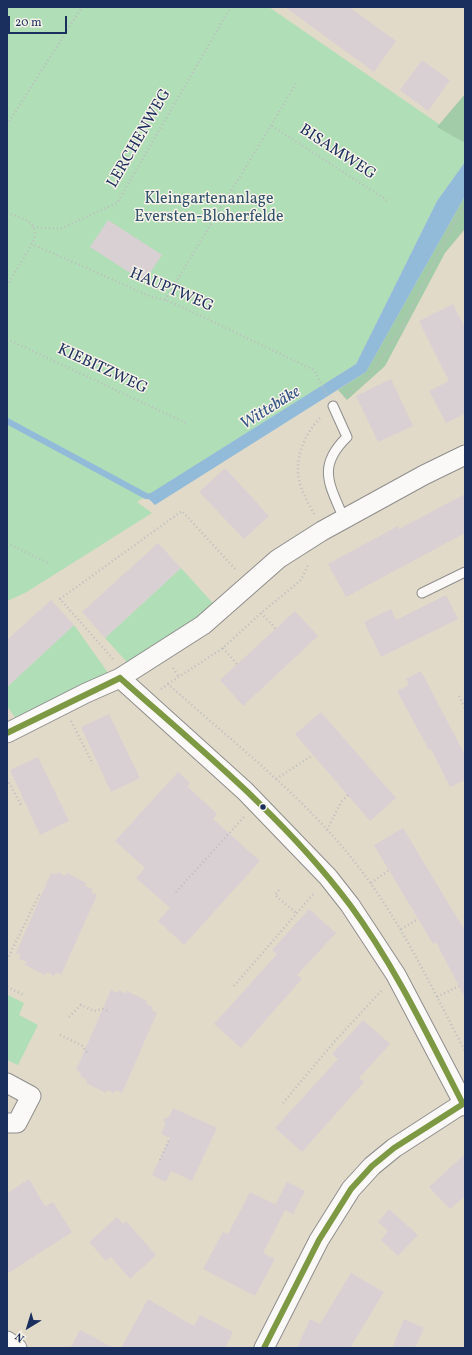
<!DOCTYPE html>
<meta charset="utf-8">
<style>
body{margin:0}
#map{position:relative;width:472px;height:1355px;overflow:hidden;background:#e2dac8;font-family:Vollkorn,serif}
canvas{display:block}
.frame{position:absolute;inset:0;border:8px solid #1b2f5e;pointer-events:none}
.north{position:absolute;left:8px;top:1307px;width:40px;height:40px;-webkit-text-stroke:3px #f7f3e8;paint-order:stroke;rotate:218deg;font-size:11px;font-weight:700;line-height:16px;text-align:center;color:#1b2f5e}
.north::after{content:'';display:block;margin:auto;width:14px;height:18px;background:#1b2f5e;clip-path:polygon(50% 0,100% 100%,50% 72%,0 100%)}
.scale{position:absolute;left:8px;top:16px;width:59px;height:18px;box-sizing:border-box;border:2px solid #1b2f5e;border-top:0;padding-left:5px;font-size:12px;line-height:14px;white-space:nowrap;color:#1b2f5e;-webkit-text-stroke:3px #f7f3e8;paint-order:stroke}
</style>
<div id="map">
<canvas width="472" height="1355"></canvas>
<div class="frame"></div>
<div class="north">N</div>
<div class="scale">20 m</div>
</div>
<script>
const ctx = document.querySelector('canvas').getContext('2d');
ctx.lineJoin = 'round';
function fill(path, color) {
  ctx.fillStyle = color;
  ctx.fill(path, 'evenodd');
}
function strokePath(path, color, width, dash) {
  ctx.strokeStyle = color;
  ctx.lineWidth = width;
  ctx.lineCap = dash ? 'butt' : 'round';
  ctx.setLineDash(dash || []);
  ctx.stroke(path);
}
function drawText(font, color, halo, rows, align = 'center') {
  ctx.font = font + ' Vollkorn,serif';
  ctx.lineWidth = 3;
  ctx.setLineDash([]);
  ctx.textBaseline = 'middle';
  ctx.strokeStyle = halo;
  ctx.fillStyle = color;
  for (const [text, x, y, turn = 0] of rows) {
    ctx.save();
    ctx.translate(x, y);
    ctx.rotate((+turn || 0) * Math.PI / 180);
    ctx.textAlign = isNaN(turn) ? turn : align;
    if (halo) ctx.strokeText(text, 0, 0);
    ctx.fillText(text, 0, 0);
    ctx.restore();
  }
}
fill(new Path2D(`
 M7 7H269L465 142V162L437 201 356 364 137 502 152 513 25 593 7 601Z
 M181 568 220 611 134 670 105 638Z
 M74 625 114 681 21 726 7 706V687Z
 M8 995 24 1003 19 1015 38 1025 18 1065 7 1060Z`), '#b0deb6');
fill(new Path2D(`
 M465 94V143L437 127Z
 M465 196V229L445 253 385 366 347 400 338 390 366 372Z`), '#a2cba7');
fill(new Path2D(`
 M465 162V196L366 372 155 505 146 496 356 364 437 201Z`), '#92bbda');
strokePath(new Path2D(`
 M7 421 146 496 154 497`), '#92bbda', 6);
fill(new Path2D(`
 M285 7H349L396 41 374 72Z
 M422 60 450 80 428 111 400 90Z
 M108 220 162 255 144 282 90 247Z
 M453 304 465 328V414L446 423 429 391 449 381 419 321Z
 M391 379 413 426 378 442 356 396Z
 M225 468 269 516 244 539 199 492Z
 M465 494V533L346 597 328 564 398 526 399 529Z
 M158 543 181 568 105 638 82 612Z
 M446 595 458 619 381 657 364 622 391 609 396 620Z
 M51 600 74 625 7 687V640Z
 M295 611 318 636 243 706 220 680Z
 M421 671 465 755V780L450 787 431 749 429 750 397 691 409 685 406 679Z
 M321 712 396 798 370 821 295 734Z
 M109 714 140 778 111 792 81 727Z
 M38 757 69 821 40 835 10 770Z
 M178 772 190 783 187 786 217 814 213 819 260 861 184 945 158 921 170 908 136 878 145 868 115 841Z
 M403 828 465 931V998L436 942 433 944 374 845Z
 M58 872 65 876 67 873 86 883 85 886 93 889 91 892 97 895 61 975 56 972 54 976 47 972 45 975 25 965 27 962 19 959 21 955 16 953 51 873 57 875Z
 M309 909 336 933 297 975 302 979 241 1048 214 1024 277 954 272 950Z
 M111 990 117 993 119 990 126 994 127 991 147 1001 145 1003 153 1007 152 1010 157 1013 122 1093 116 1090 114 1093 107 1090 106 1093 86 1083 87 1080 80 1076 81 1073 76 1070Z
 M363 1020 390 1044 359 1078 364 1082 302 1152 275 1128 338 1059 332 1054Z
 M173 1108 217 1128 192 1181 171 1171 166 1182 152 1175 170 1138 161 1134 165 1124 164 1119 169 1117Z
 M465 1154V1196L450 1209 429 1187Z
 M29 1179 45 1206 53 1202 72 1232 7 1274V1193Z
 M287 1182 305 1191 293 1214 285 1210 263 1253 275 1259 255 1296 203 1269 223 1232 228 1234 250 1192 279 1206 275 1205Z
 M389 1209 418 1235 398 1256 381 1240 388 1231 378 1222Z
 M117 1217 123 1224 126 1221 156 1255 130 1279 111 1257 106 1261 89 1242Z
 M351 1273 384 1292 350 1348H297L310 1319 320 1324Z
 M148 1299 194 1326 200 1315 233 1332 225 1348H121Z
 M404 1319 424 1328 415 1348H392Z
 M80 1330 114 1348H70Z`), '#d9d0d4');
const lane = new Path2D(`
 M333 406 347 437C316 467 330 485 344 519
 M422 593 465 572`);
const street = new Path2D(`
 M120 678 245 791 328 877 350 905 396 975 465 1106
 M7 733 86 693 120 678 203 625 278 559 322 531 424 475 465 455
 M7 1083 31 1096 17 1123H7
 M7 1341 17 1348
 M264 1348 319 1240 351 1189 372 1166 394 1148 465 1102`);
strokePath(lane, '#8e8e8d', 11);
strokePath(street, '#8e8e8d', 21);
strokePath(new Path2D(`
 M7 125 82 7
 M272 126 388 201
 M7 213C23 218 42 223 32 244
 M33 227 60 229 117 203 229 10
 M7 286 32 244 152 297 165 300 184 308 314 370 327 395
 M165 300 296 84
 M7 339 186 423
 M344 397 369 377 401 329 455 221 465 207
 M314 514C309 504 301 491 299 480 294 458 306 431 322 416
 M7 543 48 563
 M261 613 276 629
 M223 648 237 664
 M113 659 60 599 182 511 237 571
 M173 668 179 677
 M168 684 223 648 261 613 301 580 309 563
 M161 689 168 684C238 747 317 806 371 884 408 936 435 994 465 1051
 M459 696 465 708
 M71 721 93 764
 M7 779 21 805
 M276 779 313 755
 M327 830 341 802 348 795
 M371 883 389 870
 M279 890 275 895 296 913
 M176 892 244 817
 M401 929 418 919
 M7 960 40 893
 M234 986 315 892
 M7 987 24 995
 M437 997 459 986
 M69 1017 81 1005 94 1011 103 1009 108 1011
 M60 1035 83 1046 85 1051 90 1053
 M283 1103 334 1042 383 989
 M160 1160 169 1140`), '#bdbec0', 2.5, [1, 3]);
strokePath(lane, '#fbf9f7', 9);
strokePath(street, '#fbf9f7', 19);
strokePath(new Path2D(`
 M120 678C200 749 285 818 350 905 395 966 428 1036 463 1104
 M7 733 120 678
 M264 1348 319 1240 351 1189 372 1166 394 1148 463 1104`), '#7e9943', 6);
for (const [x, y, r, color] of [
 [263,807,3.5,"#1b2f5e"]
]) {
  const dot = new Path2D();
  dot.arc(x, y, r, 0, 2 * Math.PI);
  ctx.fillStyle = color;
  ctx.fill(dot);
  strokePath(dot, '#f7f3e8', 1.5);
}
drawText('16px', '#1b2f5e', '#f7f3e8', [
 ["LERCHENWEG",140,139,-60],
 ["BISAMWEG",337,153,33],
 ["HAUPTWEG",171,291,23],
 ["KIEBITZWEG",102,370,25]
]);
drawText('16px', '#31536d', '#f7f3e8', [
 ["Kleingartenanlage",209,200],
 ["Eversten-Bloherfelde",209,218]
]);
drawText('italic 17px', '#355586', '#f7f3e8', [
 ["Wittebäke",271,409,-32]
]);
</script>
